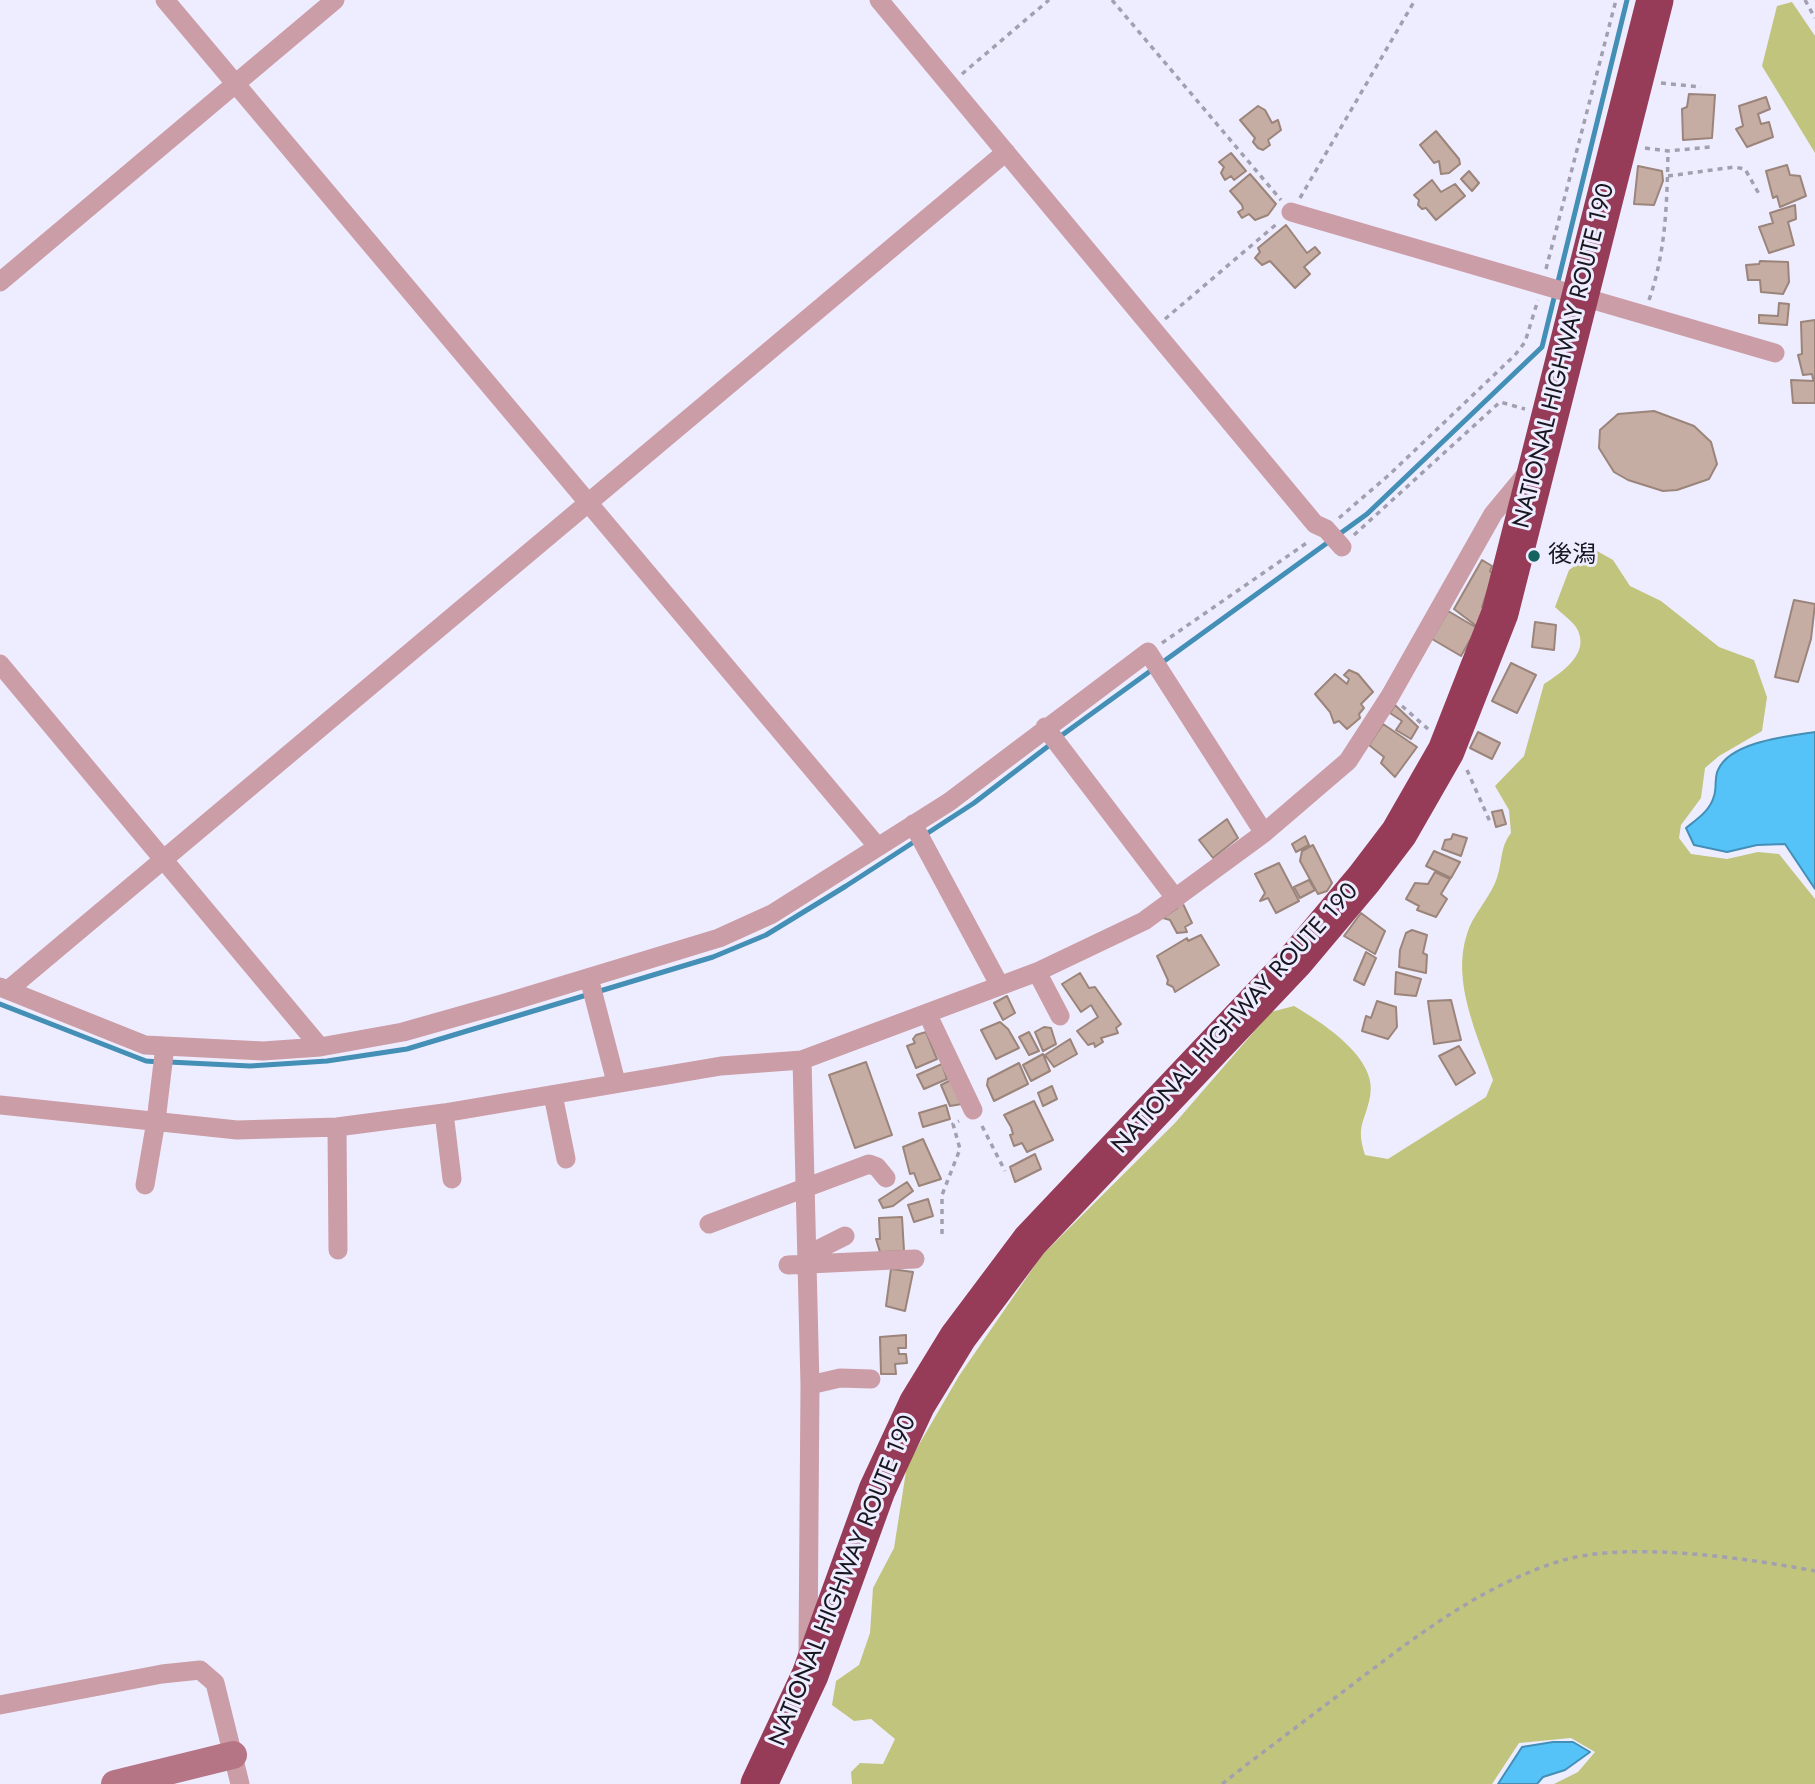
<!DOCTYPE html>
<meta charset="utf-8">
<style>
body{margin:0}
canvas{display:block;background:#eeecff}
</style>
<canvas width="1815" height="1784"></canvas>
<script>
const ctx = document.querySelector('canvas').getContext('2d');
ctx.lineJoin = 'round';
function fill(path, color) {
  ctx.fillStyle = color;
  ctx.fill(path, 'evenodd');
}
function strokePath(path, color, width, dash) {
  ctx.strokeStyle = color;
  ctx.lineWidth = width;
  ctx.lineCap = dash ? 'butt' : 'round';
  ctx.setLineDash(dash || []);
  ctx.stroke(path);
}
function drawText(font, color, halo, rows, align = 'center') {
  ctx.font = font + ' Jost,"Noto Sans JP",sans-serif';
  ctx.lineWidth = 6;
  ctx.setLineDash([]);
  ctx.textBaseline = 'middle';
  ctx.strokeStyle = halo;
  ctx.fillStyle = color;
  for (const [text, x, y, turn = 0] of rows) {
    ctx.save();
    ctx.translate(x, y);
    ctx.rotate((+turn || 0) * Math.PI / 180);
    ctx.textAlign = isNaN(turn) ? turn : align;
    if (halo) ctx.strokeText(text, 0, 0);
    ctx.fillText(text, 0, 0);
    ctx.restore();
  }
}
fill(new Path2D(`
 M1792 2 1815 36V153L1762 66 1777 6Z
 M1597 551 1613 560 1630 586 1661 601 1719 647 1754 660 1767 697 1762 731 1719 756 1705 768 1701 798 1681 825 1679 838 1691 854 1727 859 1758 852 1779 854 1815 899V1784H1554L1578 1772 1595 1752 1571 1738 1519 1743 1492 1784H852L851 1772 860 1763 883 1764 895 1739 871 1719 854 1721 832 1705 836 1681 859 1665 870 1633 873 1588 894 1548 907 1465 959 1376 1042 1255 1175 1123 1271 1012 1294 1006C1321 1022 1379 1058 1370 1097 1364 1125 1356 1125 1365 1155L1388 1159 1486 1097 1493 1080C1478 1036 1451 982 1467 934 1472 916 1488 900 1495 883 1503 865 1499 848 1511 833L1509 810 1495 786 1524 756 1544 684C1562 672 1592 653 1576 627 1571 620 1561 613 1555 607L1569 570Z`), '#c1c47d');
const water = new Path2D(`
 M1815 732V889L1785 844 1757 845 1727 852 1694 845 1686 828C1697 819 1710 811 1714 796 1717 788 1714 778 1718 770 1730 742 1788 736 1815 732Z
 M1553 1742H1573L1590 1752 1565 1770 1543 1777 1537 1784H1498L1522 1747Z`);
fill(water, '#55c3f7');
strokePath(water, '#438fb6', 2);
strokePath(new Path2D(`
 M1058 738 1367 514 1542 347 1627 0
 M0 1004 146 1061 159 1062
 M169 1062 250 1066 327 1061 407 1049 713 957 766 935 846 886 974 803 1051 744`), '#438fb6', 5);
const building = new Path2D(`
 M1689 94 1715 95 1712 138 1683 140 1682 109 1687 107Z
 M1766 97 1770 109 1758 114 1761 124 1769 122 1773 137 1747 147 1736 129 1743 126 1739 106Z
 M1258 106 1265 110 1272 123 1278 120 1281 130 1268 140 1270 145 1263 150 1258 148 1253 142 1255 138 1240 120Z
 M1436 131 1459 159 1460 164 1449 173 1441 174 1439 161 1434 163 1420 145Z
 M1231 153 1246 171 1234 180 1231 176 1225 180 1221 173 1224 167 1219 162Z
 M1787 165 1790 175 1800 176 1806 196 1780 207 1777 196 1773 198 1766 171Z
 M1638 166 1662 171 1663 181 1654 205 1634 204Z
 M1469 171 1479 183 1472 191 1461 179Z
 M1250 174 1276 204 1268 215 1255 220 1249 214 1242 218 1238 212 1243 209 1242 205 1230 191Z
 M1432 180 1441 192 1455 184 1465 196 1436 220 1426 208 1422 209 1418 205 1419 200 1414 195Z
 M1795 205 1796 219 1788 222 1794 245 1769 253 1759 227 1773 223 1770 213Z
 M1286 225 1307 253 1315 247 1320 253 1304 267 1310 274 1295 288 1270 261 1262 265 1255 258 1260 252 1258 248Z
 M1760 261 1788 262 1789 282 1783 294 1761 292 1760 280H1748L1746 265 1759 264Z
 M1779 303 1789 304 1787 325 1759 323V315L1778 316Z
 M1815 320V379H1813L1812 374 1803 375 1798 355 1802 354 1801 322Z
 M1791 380 1815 381V403H1793Z
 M1654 411 1694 426 1711 442 1717 464 1709 479 1677 490 1663 491 1628 480 1614 472 1599 448 1600 430 1618 414Z
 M1482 560 1492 566 1490 571 1493 574 1482 607 1485 611 1479 628 1454 609Z
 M1794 600 1815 604 1811 639 1798 682 1775 677Z
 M1448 611 1477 628 1461 656 1432 639Z
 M1535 622 1556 625 1554 650 1532 647Z
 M1511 663 1536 675 1517 713 1492 701Z
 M1349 670 1358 674 1373 692 1361 704 1364 708 1359 714 1360 718 1347 729 1339 721 1334 723 1330 712 1315 694 1335 674 1347 684 1349 679 1344 675Z
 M1395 705 1418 727 1411 739 1396 730 1402 721 1390 713Z
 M1383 724 1417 747 1395 777 1381 763 1384 757 1369 745Z
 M1478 732 1500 743 1492 759 1470 748Z
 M1502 810 1506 824 1496 827 1492 812Z
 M1227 819 1238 838 1213 858 1199 840Z
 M1453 834 1467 838 1461 856 1442 849 1445 840 1451 839Z
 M1305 836 1309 845 1296 852 1292 844Z
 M1313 845 1332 883 1327 891 1318 894 1300 861 1302 851Z
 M1434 851 1460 862 1451 878 1426 866Z
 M1279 863 1299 901 1276 913 1268 898 1260 901 1265 893 1255 874Z
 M1435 872 1450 879 1441 894 1447 899 1436 917 1417 910 1419 906 1406 899 1415 883 1428 884Z
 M1309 880 1315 890 1300 898 1294 887Z
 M1183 904 1192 923 1185 927 1187 932 1177 933 1170 920 1163 918Z
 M1361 913 1385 931 1375 954 1344 936Z
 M1412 930 1427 935 1423 953 1427 955 1426 973 1399 967 1400 950 1406 933Z
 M1201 935 1219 965 1175 992 1173 987 1167 984 1168 980 1157 956 1187 938 1188 941Z
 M1366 952 1376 958 1364 985 1354 980Z
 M1396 972 1421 979 1416 996 1395 994Z
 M1080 973 1089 988 1095 987 1121 1024 1116 1028 1118 1033 1101 1038 1103 1042 1095 1047 1094 1043 1088 1045 1077 1031 1098 1017 1091 1005 1081 1012 1062 984Z
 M1007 996 1015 1013 1003 1020 994 1003Z
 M1451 1000 1461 1040 1434 1044 1428 1001Z
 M1377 1001 1396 1007 1397 1027 1388 1039 1362 1031 1366 1016 1371 1018Z
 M1000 1022 1008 1029 1019 1048 996 1059 981 1030Z
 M1044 1027 1051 1028 1056 1044 1043 1051 1035 1032Z
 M926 1032 937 1059 916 1068 907 1046 915 1043 913 1039 916 1035Z
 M1029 1032 1039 1051 1029 1055 1019 1037Z
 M1070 1039 1077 1054 1054 1067 1045 1055Z
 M1459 1046 1475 1073 1456 1085 1439 1056Z
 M1043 1054 1050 1071 1031 1081 1023 1065Z
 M866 1062 892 1135 855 1148 829 1075Z
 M1019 1063 1028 1084 994 1101 987 1085 988 1079Z
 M942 1064 947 1079 924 1089 917 1075Z
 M953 1079 962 1104 950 1106 941 1085Z
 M1052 1086 1057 1099 1043 1106 1038 1093Z
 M1034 1101 1053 1140 1027 1152 1022 1143 1014 1146 1010 1135 1013 1134 1011 1127 1004 1115Z
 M946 1105 950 1119 923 1127 919 1113Z
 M923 1139 941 1179 919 1186 914 1173 910 1174 903 1147Z
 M1035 1154 1041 1169 1015 1182 1010 1167Z
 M907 1182 913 1191 893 1206 883 1208 879 1200Z
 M928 1199 933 1216 914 1222 908 1205Z
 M902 1217 904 1251 880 1252 876 1239H880L879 1218Z
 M891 1269 913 1272 905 1311 886 1306Z
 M906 1335V1348H898L899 1354H906L907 1363 895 1364 896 1374H881L880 1337Z`);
fill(building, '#c6ada4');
strokePath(building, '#9b847a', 2);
strokePath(new Path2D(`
 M1112 0 1281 200
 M1805 0 1815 18
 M962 74 1049 0
 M1661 83 1701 87
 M1645 148 1668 151 1710 147
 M1668 176 1734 167 1745 169 1759 194
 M1300 198 1415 0
 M1546 269 1616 0
 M1649 300C1666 251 1667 203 1668 151
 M1165 319 1279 222
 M1339 518 1390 474 1515 355 1525 342 1538 300
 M1354 535 1500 402 1525 409
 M1162 643 1308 542
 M1402 706 1428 729
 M1467 770 1491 824
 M982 1126 1005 1171
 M942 1234V1195L960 1149 953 1124 959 1121
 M1222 1784C1261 1753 1301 1724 1340 1694 1407 1643 1476 1588 1557 1562 1623 1540 1746 1558 1815 1571`), '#a2a0af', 3.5, [5, 5]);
strokePath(new Path2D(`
 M165 0 878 847
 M879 0 1315 524 1326 529 1342 547
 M1291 212 1775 353
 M0 282 335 0
 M0 664 320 1047
 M1045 727 1176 899
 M913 824 1000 986
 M1037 972 1060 1016
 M589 978 616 1082
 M0 987 145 1045 263 1051 320 1047 403 1032 502 1004 719 938 772 914 949 802 1148 652 1264 833
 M8 990 1006 152
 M927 1013 973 1110
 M802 1060 810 1385 808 1653
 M553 1095 566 1159
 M0 1105 237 1130 337 1127 444 1113 721 1066 802 1060 1037 972 1144 921 1264 833 1348 761 1390 696 1493 514 1527 473
 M444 1113 452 1179
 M337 1127 338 1250
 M145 1185 156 1121 165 1046
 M709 1224 869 1164 877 1167 886 1178
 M807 1255 845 1236
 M788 1265 915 1259
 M810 1385 840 1378 871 1379
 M0 1705 162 1674 200 1670 215 1683 240 1784`), '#cb9da7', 19);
strokePath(new Path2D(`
 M115 1784 233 1755`), '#b67585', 28);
strokePath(new Path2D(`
 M759 1784 810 1675 877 1490 917 1404 958 1337 1030 1241 1295 961 1364 879 1399 833 1446 751 1500 613 1655 0`), '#973c58', 37);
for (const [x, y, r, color] of [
 [1534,556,7,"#136360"]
]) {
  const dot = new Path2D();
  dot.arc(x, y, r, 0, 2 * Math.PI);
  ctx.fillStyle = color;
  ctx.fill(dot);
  strokePath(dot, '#eeecff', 2.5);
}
drawText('24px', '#18171f', '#eeecff', [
 ["NATIONAL HIGHWAY ROUTE 190",1565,356,-76],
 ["NATIONAL HIGHWAY ROUTE 190",1236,1019,-48],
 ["NATIONAL HIGHWAY ROUTE 190",844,1581,-68]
]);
drawText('24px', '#18171f', '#eeecff', [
 ["後潟",1548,556]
], 'left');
</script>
